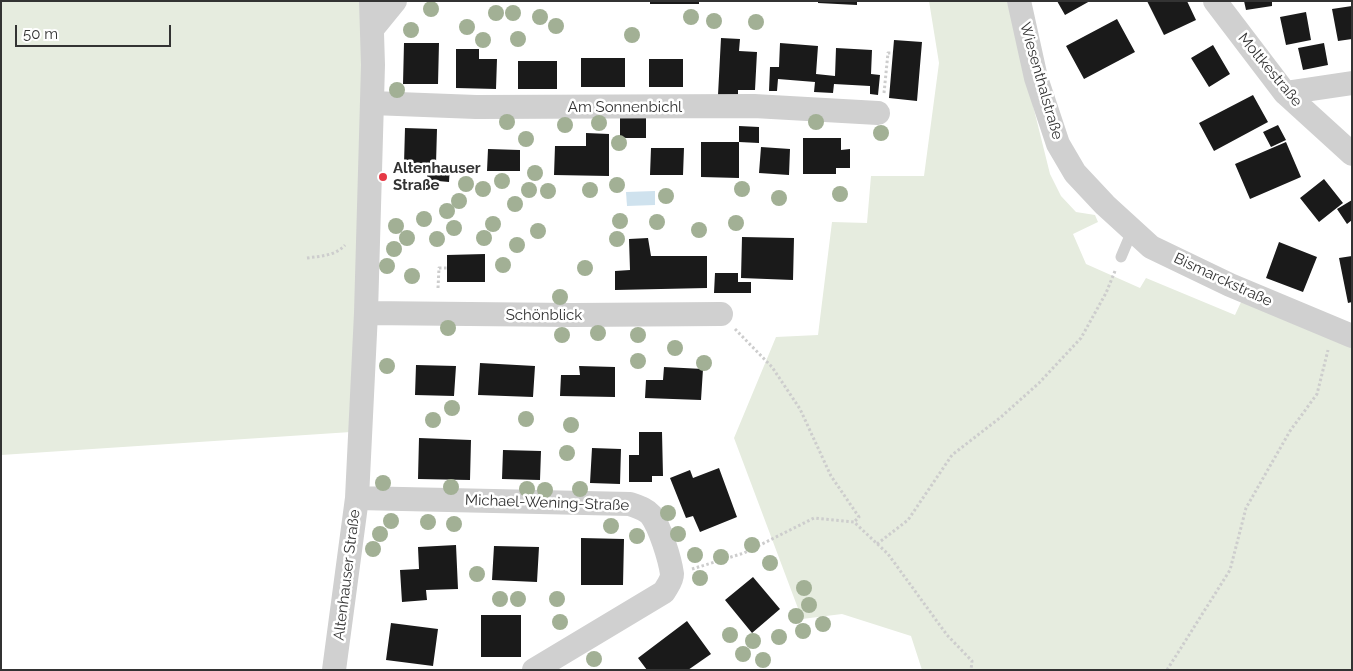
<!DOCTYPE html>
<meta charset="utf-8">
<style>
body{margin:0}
#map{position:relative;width:1353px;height:671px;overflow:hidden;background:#fff;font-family:Raleway,sans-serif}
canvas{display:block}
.frame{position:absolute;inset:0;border:2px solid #333;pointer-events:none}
.scale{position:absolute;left:15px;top:25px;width:156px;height:22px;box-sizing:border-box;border:2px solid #333;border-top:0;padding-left:6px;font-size:15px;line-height:18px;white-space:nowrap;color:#333;-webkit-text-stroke:4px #fff;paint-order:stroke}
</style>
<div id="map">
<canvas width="1353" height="671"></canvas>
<div class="frame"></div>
<div class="scale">50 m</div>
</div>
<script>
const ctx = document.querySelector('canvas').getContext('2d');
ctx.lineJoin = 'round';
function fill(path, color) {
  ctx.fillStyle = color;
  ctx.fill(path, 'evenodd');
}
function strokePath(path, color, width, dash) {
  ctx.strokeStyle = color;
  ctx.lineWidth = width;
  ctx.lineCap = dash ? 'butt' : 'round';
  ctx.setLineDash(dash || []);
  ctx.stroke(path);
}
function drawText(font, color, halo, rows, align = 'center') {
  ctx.font = font + ' Raleway,sans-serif';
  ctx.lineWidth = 5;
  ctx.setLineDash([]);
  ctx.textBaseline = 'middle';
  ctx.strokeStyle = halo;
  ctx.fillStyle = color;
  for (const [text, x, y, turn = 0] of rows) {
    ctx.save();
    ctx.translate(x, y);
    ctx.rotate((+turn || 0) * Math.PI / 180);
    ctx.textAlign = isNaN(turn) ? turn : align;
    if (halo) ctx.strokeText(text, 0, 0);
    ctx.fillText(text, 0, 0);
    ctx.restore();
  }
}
fill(new Path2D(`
 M1 1H362L363 48 351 432 1 455Z
 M929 1H1007L1050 174 1061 196 1076 212 1095 215 1098 222 1073 234 1086 264 1140 288 1146 278 1235 315 1242 300 1352 345V670H922L911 636 842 614 802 619 734 438 776 337 818 335 832 222 867 223 871 176H924L939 63Z`), '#e6ecdf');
fill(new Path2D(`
 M655 191V205L627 206 626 192Z`), '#cfe2ee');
fill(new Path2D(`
 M650 1H699V4H650Z
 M818 1H857V5L818 3Z
 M1057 1H1090L1065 15Z
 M1147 1H1187L1196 20 1164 35Z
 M1244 1H1272V6L1246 10Z
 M1352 6V39L1338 41 1332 9Z
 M1306 12 1311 40 1286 45 1280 17Z
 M1117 19 1135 52 1084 79 1066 46Z
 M721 38 740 39 739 51 757 52 755 90H738V96L718 95Z
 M894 40 922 42 917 101 889 98Z
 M404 43H439L438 84H403Z
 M780 43 818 46 816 74 835 76 836 48 872 50 871 74 880 75 878 95 870 94V86L834 84 833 93 814 92 815 82 778 79 777 91H769L770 67H779Z
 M1324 43 1328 65 1303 70 1298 48Z
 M1213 45 1230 74 1209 87 1191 58Z
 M456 49H479V59H497L496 89 456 88Z
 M581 58H625V87H581Z
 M649 59H683V87H649Z
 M518 61H557V89H518Z
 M1253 95 1268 122 1214 151 1199 123Z
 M620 117H646V138H620Z
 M1278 125 1286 140 1271 147 1263 132Z
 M739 126 759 127V143L739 142V178L701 177V142H739Z
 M405 128 437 129 436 164 450 165 449 182 427 180 428 164H404Z
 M586 133 609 134V176L554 175 555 146H586Z
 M803 138H841V150L850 149V168H836V174H803Z
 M1286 142 1301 177 1250 199 1235 164Z
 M761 147 790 149 789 175 759 173Z
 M651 148H684L683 175H650Z
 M488 149 520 150V171H487Z
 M1324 179 1343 203 1319 222 1300 198Z
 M1352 200V220L1347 224 1337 209Z
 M742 237 794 238 793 280 741 278Z
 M648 238 651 256H707V288L615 290V271L630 270 629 239Z
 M1279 242 1317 257 1303 292 1266 278Z
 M485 254V282H447V255Z
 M1352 256V302L1348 303 1339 258Z
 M715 273H738V282H751V293H714Z
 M480 363 535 366 533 397 478 395Z
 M416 365 456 366 454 396 415 395Z
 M579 366 615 367V397L560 396 561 375H580Z
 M664 367 703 369 701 400 645 398 646 380H663Z
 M639 432H662L663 476H652V482H629V455H639Z
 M419 438 471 440 470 480 418 479Z
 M592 448 621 449 620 484 590 483Z
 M503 450 541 451 540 480 502 479Z
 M719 468 737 517 700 532 693 516 686 518 670 478 690 470 693 478Z
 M581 538 624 539 623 585H581Z
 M456 545 458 589 426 590 427 600 402 602 400 570 419 569 418 547Z
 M494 546 539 547 537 582 492 580Z
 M753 577 780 609 752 633 725 600Z
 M481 615H521V657H481Z
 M687 621 711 654 688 670H647L638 658Z
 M391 623 438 629 433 666 386 660Z`), '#1a1a1a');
strokePath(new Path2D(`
 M884 93 888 53H893
 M307 258C321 256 335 256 345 245
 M438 288 439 268H447
 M735 329 772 367 800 409 831 476 859 517 854 522
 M877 544 908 520 952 455 1001 417 1039 383 1081 338 1106 293 1115 271
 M692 569 744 553 814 518 854 522 888 554 947 635 972 661 971 670
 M1167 670 1230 570 1246 508 1290 431 1317 394 1328 350`), '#cdcdcd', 3, [2.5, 2.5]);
strokePath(new Path2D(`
 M1121 257 1132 231`), '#d0d0d0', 11);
strokePath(new Path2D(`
 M1019 1 1036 78 1058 144 1075 173 1105 205 1151 247 1230 285 1352 336
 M1215 1 1285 93 1352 154
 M373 28 395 1
 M1285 93 1352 83
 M372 103 476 107 754 106 878 113
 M366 313 572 315 721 314
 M357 498 630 504C638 507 646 509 651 515 660 527 670 559 672 574 672 581 667 586 664 592L534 670
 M334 670 357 498 366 313 373 65 371 1`), '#d0d0d0', 24);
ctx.fillStyle = '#a2b095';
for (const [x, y] of [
 [431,9],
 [496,13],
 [513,13],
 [540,17],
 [691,17],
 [714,21],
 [756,22],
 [556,26],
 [467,27],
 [411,30],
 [632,35],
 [518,39],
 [483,40],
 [397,90],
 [507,122],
 [816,122],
 [599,123],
 [565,125],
 [881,133],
 [526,139],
 [619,143],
 [535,173],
 [502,181],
 [466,184],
 [617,185],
 [483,189],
 [742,189],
 [529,190],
 [590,190],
 [548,191],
 [840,194],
 [666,196],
 [779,198],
 [459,201],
 [515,204],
 [447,211],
 [424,219],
 [620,221],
 [657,222],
 [736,223],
 [493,224],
 [396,226],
 [454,228],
 [699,230],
 [538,231],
 [407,238],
 [484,238],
 [437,239],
 [617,239],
 [517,245],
 [394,249],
 [503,265],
 [387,266],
 [585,268],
 [412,276],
 [560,297],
 [448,328],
 [598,333],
 [562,335],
 [638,335],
 [675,348],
 [638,361],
 [704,363],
 [387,366],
 [452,408],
 [526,419],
 [433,420],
 [571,425],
 [567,453],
 [383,483],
 [451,487],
 [527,489],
 [580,489],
 [545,490],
 [668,513],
 [391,521],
 [428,522],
 [454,524],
 [611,526],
 [380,534],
 [678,534],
 [637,536],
 [752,545],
 [373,549],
 [695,555],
 [721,557],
 [770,563],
 [477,574],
 [700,578],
 [804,588],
 [500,599],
 [518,599],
 [557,599],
 [809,605],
 [796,616],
 [560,622],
 [823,624],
 [803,631],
 [730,635],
 [779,637],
 [753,641],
 [743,654],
 [594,659],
 [763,660]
]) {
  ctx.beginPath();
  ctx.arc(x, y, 8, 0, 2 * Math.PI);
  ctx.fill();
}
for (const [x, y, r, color] of [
 [383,177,5,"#e63946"]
]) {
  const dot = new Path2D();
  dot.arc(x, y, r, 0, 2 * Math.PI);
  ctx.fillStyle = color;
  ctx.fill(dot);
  strokePath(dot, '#fff', 2);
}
drawText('15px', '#333', '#fff', [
 ["Moltkestraße",1270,70,50],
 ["Wiesenthalstraße",1041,81,74],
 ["Am Sonnenbichl",625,107],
 ["Bismarckstraße",1223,280,25],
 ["Schönblick",544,315],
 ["Michael-Wening-Straße",547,503,2],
 ["Altenhauser Straße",347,575,-83]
]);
drawText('bold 15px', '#333', '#fff', [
 ["Altenhauser",393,168],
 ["Straße",393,185]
], 'left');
</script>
